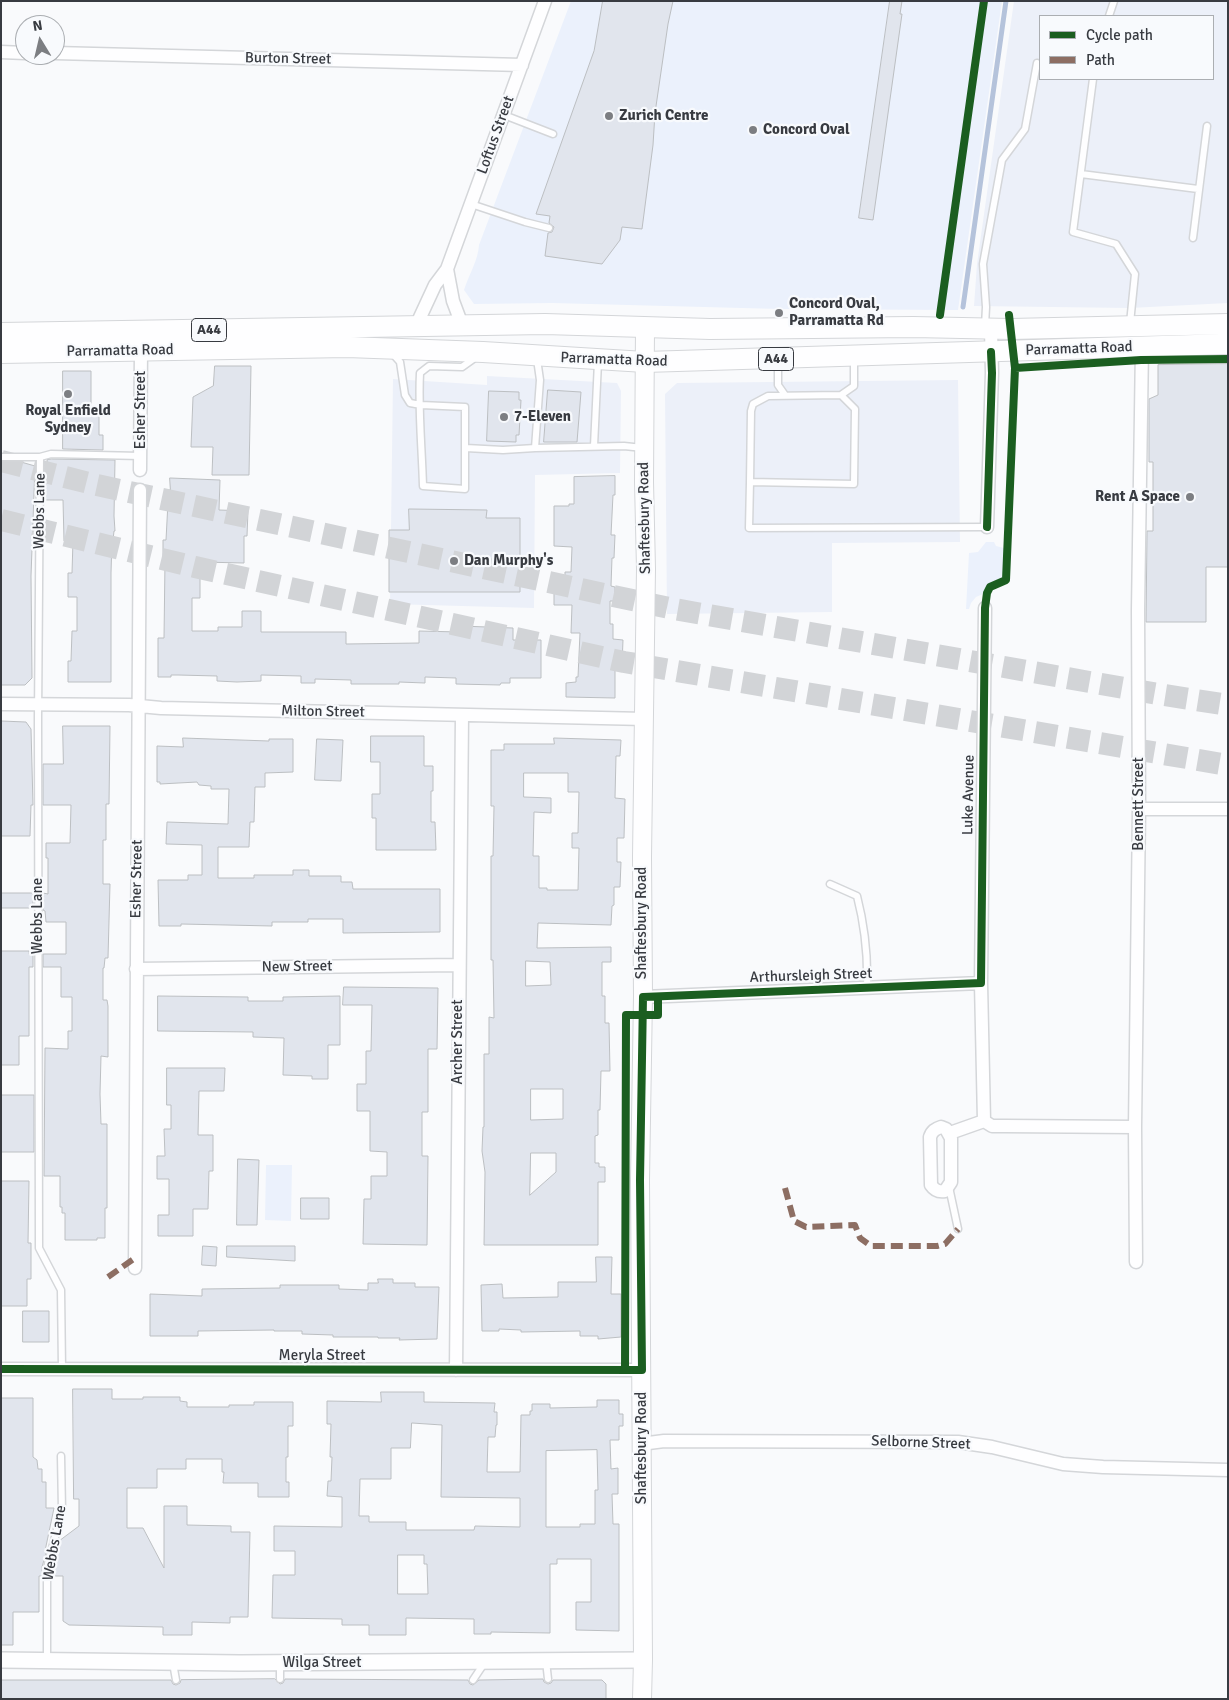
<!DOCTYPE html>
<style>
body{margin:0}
#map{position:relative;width:1229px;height:1700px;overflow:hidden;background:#f9fafc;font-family:Signika,sans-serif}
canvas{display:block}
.frame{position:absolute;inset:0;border:2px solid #383b41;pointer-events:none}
.legend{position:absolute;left:1039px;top:15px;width:175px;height:65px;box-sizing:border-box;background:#f8fafd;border:1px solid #abaeb2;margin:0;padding:6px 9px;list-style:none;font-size:15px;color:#383b41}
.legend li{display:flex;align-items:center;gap:10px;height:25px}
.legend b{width:25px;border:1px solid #abaeb2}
.north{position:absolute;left:15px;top:15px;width:50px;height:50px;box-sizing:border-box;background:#f8fafd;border:1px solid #abaeb2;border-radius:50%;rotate:351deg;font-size:14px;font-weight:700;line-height:20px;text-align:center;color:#383b41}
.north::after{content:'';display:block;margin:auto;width:18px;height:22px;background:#7c7e82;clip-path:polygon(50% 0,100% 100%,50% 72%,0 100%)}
</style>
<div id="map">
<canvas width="1229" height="1700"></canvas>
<div class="frame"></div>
<ul class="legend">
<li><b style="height:6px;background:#1b5e20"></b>Cycle path</li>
<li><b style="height:6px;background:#8d6e63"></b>Path</li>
</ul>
<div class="north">N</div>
</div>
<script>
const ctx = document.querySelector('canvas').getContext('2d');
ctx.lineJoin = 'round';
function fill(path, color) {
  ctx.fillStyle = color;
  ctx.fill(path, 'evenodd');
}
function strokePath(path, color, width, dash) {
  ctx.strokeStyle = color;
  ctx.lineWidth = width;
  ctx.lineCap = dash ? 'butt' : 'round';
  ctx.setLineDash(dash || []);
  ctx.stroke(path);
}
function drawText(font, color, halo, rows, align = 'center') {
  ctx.font = font + ' Signika,sans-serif';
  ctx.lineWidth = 4.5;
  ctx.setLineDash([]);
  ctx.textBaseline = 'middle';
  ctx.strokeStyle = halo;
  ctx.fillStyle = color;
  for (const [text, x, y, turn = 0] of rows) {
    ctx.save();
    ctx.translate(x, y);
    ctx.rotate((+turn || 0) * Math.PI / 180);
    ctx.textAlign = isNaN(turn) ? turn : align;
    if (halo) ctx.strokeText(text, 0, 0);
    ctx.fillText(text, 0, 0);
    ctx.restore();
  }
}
fill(new Path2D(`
 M1014 1H1228V303L1130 308 974 306 977 264ZM1040 16H1213V79H1040Z
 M487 376 617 383 621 391 620 473 535 475 534 608 390 604 393 379 487 385Z
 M958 380 960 542 832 543V612L667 614 665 394 677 383Z`), '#ecf0f9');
fill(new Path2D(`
 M571 1H1002L958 310 780 309 552 303 474 304 464 290C469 274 478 261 479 245Z
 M986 542H994L996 546 1004 548 1003 584H996L983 594 976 597 971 603 969 609H966L969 553 978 552Z
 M266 1165H292L291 1221 265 1220Z`), '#ebf1fc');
strokePath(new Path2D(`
 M963 307 1006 1`), '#b5c3db', 5);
const building = new Path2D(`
 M603 1H673L668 24 655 113 653 145 642 229 622 227 620 240 602 264 545 256 548 233 552 232 554 227 549 223 550 216 536 214 594 51Z
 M890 1H902L900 14H902L873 220 859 218Z
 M1228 364V567H1206V622H1146L1147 531H1153V462H1149V399L1158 395V365Z
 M215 366H251L249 475H212L213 447H191L193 397 213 386Z
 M63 371H91V413H99V435H103V450L63 449Z
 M548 390 581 392 577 442H544Z
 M489 391 519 392V400H521L519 435H516V442L487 441Z
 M52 459 115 460 114 516 115 531H114L113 540H112L111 573V682H68V661H71L72 631H77V597H68V573H72L73 540 64 541 63 500H45V469L48 470 47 460Z
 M6 462H21L35 466 31 576 32 678 25 685H1V464Z
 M615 476V495H613L611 535H615L614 558H612L611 586 615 587V601H610V624H613V639L623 640 622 665H615V698L566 697V683L576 682V677H578L580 633H571L572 605H554V590H562V587H565V572H571L572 547 554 546V506H569V504H574V477Z
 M170 478 220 480 219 510 248 511 247 536H244V563L200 562V598H192V631H218V627H242V611H261V632H346V644L419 643V631L460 632 461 626 513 628V640H541V678H510V683H501L500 685 456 684V678L425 677V683L399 682V684H351V680L315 679V683H301V676L261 675V681L237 682 217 681V676L178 675H171V677H158V638H164L165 561H163V540H166L168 502H167V490H170Z
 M409 509 487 510 486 518H520V592H389V530H409Z
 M1 721 26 722 31 729 33 805H31L30 836H1Z
 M63 726H110L109 804H106V840H103V884H110L108 958H105L104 968H103V1000H107L108 1006V1057L101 1056 100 1094 101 1124H107V1208H105V1238H97V1240H65V1213H62V1207H60V1176H44L45 1048 68 1049V1031H72V997H61V967H43V954H66V922H46L45 911 43 910V893L48 894V858H46V843H70L71 805H43V764H63Z
 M371 736H424V766H433V791H431V822H435L436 850H376V818H372V794H380V762H371Z
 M183 738 269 741V739H293V772L265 773V787H255L254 822H250L249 847H218V878H254V875H293V870H309V876H341V882H352L353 889H440V932L343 933V919H308V922H272V926L181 924V926H159L158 880H188V875H202V845L166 844 167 822 228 824 229 789H211V786L199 785 197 782 160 784V782H157V746L183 747Z
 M554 738 621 740 620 756H616L615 798 625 799 624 838H617V862H621L620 887H614V905L612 906 611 925 538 923 537 948 611 947V962H602V996H605V1023H609L610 1071H601L600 1110H598V1135L595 1136V1163H599V1167H605V1182H598V1245H484L485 1172 482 1151 483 1127H484V1054H489V1017L494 1018 493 960H491V856H493L494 806H491V750H504V744H554ZM524 773H568V792H579L578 833H572V848H579L578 890H547V888H539V856H533L534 812 551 813V798L524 797ZM526 961 550 962 551 985 526 986ZM531 1089H563V1119L531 1120ZM531 1153H556V1172L530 1195Z
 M317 739 343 740 341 781 315 780Z
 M1 893H33V908H1Z
 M1 951H29V954H33V967H29V1036H19V1065H1Z
 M344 987 438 988 437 1049H428V1112H422V1156H428L427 1245 363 1244 364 1199H371V1176H387V1152L370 1151V1111H357V1084H366V1051H371L372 1005H343Z
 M158 996 248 997V1001H283V997L340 996V1045H328V1079H312V1076L283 1075 284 1038 253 1037V1032L158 1031Z
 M167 1068H225L224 1091H199L198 1135H213V1171H209L208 1209H193V1236H158V1215H169V1179H157V1156H165L164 1129H171V1105H167Z
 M1 1095H34V1152H1Z
 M238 1159 259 1160 257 1225H237Z
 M1 1181H29L28 1243H31V1279H27V1306H1Z
 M301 1198H329V1219H301Z
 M203 1246 217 1247 216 1266 202 1265Z
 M227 1246H295V1261L227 1257Z
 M596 1257H612L611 1294H621V1337L598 1339V1336H580V1331L521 1332V1330L499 1329V1331H482L481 1285 502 1284 503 1298 558 1297V1282H596Z
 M378 1279H393V1283H415V1287H439L437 1339 399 1340 400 1338H378V1337H333V1335L302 1334V1331H274V1330L198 1331V1336H150V1294L202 1296V1289L280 1288V1285H339V1289L368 1290V1283H378Z
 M23 1311H49V1342H23Z
 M73 1389H112V1399H143V1397H180V1401L187 1402V1407H229V1405H254V1402H293V1426H288V1457H286V1482H289V1497H258V1483H223L224 1472H222V1459H186V1469H157V1488H127V1528H143L164 1568V1506H187V1525L231 1526V1532H250L248 1617H230V1623L192 1622V1635H163V1627L69 1625 63 1621V1576H52V1569L59 1541 79 1526V1499H74Z
 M381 1392H424V1402L495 1403 494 1412H497V1425H496L495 1437H488L487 1472H520L521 1415H530V1411H532V1404H550V1408L597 1407V1400H619V1414H623V1426H619V1440H610L611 1469 618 1468V1494H612L613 1524H619V1631L576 1630V1602H591V1559H557V1564H550V1633L491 1632V1634H474V1619L406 1618V1635H369V1625H342V1619L272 1618 273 1575H295V1551H274V1526L342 1527V1497L327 1496 328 1481H331L332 1457H330L331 1424H327V1401L381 1402ZM412 1423 442 1425 441 1497 520 1498V1527L475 1526 474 1530H406V1522H369V1516H359L360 1479H391V1448H410ZM597 1450 598 1490H595V1524H580V1527H546V1451ZM398 1555H424V1564H427L428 1594H398Z
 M1 1398H33V1457L37 1460 38 1469H42V1482H46V1508H54L45 1551 47 1550 42 1567V1576H39V1612H13V1645H1Z
 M275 1679 280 1684 283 1683 285 1679 468 1680 470 1684 473 1685 479 1680 543 1679 544 1682 548 1684 551 1683 553 1680H602L606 1684V1699H1V1680H171L173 1684 176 1685 180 1683 181 1680Z`);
fill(building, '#e1e5ed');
strokePath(building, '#bcbfc2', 1);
strokePath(new Path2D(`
 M1 461 97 485 674 609 1158 694 1228 705
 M1 520 195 567 624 662 1228 765`), '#d2d4d7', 22, [22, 11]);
const service = new Path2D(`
 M1109 16 1114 1
 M1093 79 1073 232 1116 244 1135 274 1130 323
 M504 115 553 134
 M1081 174 1198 189
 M471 204 525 222 549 228
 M1193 238 1207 126
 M985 326 986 307 983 264 1002 160 1025 129 1037 63 1040 64
 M392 353 400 362 405 395 410 403 421 405 465 407V489L423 486C422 448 418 410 420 373L429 366 462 367 476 357
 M537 359 540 380 535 448 624 446 643 448
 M778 361V385L785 395
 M841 395 855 409 854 484 750 482 751 411 753 404 768 396 841 395 854 386V357
 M594 446 598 362
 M466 448 503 450 535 448
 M1 457H40L51 454 141 456
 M40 457 38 718 39 1248 61 1290 62 1369
 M750 482 749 528 987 527
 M830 884 857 896C865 927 868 956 867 988
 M949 1187 958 1229
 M47 1660V1568L62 1510 61 1456
 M546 1661 548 1679
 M173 1663 176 1680
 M280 1663V1679
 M473 1680 485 1662`);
const minor = new Path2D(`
 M1 52 25 53
 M55 53 522 65
 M447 269 453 301 462 325
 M416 326 435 285 447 269 545 1
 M140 470 141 350
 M987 527 992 373 991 329
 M985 608 981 983 984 1121 992 1126H1004L1135 1127
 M1 704 129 705 161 708 645 719
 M1139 809H1228
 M136 969 458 965
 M643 997 981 983
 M941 1127 946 1129 951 1138V1182L945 1191C939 1192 935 1191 931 1185L930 1137C932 1131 935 1129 941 1127Z
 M950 1133 984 1121
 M1136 1262 1135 1127 1139 809 1138 610 1142 347
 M135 1268 140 490
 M1 1369 642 1370
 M456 1370 462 715
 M641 1444 664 1441 958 1442 992 1447 1063 1464 1103 1467 1228 1470`);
const tertiary = new Path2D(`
 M1 1660 240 1663 643 1660`);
const secondary = new Path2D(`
 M642 1699 643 1660 640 1180 643 997 642 857 646 569 644 482 645 328`);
const trunk = new Path2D(`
 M1 333 545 324 710 329 913 327 1011 329 1228 324
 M1 353 347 347 483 352 645 362 1228 344`);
strokePath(service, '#d4d6d9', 9);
strokePath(minor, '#d4d6d9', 15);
strokePath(tertiary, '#d4d6d9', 18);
strokePath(secondary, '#d4d6d9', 20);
strokePath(trunk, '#d4d6d9', 22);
strokePath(service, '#fefeff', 6);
strokePath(minor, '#fefeff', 12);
strokePath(tertiary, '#fefeff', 15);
strokePath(secondary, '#fefeff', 18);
strokePath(trunk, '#fefeff', 20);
strokePath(new Path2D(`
 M785 1188 794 1221 806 1227 855 1225 860 1238 871 1246H937L945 1244 958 1229
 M108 1277 135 1258`), '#8d6e63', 6, [12, 6]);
strokePath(new Path2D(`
 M940 315 984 1
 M1015 368 1141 360 1228 359
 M987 527 992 373 991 352
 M1 1369 642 1370 640 1180 643 997 981 983 985 608 987 593 990 587 1006 580 1015 368 1009 315
 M625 1370 626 1015H658V997`), '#1b5e20', 8);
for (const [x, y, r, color] of [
 [609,116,5,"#7c7e82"],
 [753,130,5,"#7c7e82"],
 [779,313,5,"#7c7e82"],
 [68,394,5,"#7c7e82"],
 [504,417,5,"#7c7e82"],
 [1190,497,5,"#7c7e82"],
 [454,561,5,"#7c7e82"]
]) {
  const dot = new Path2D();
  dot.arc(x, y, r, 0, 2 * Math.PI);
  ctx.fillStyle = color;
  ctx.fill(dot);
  strokePath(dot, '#f8fafd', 2);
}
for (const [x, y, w] of [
 [209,330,35],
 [776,359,35]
]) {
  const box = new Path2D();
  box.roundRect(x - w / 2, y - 11.5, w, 23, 4);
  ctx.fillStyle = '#f8fafd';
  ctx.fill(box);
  strokePath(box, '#383b41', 1);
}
drawText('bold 14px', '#383b41', null, [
 ["A44",209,330],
 ["A44",776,359]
]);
drawText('15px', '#383b41', '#f8fafd', [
 ["Burton Street",288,59,1],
 ["Loftus Street",496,135,-70],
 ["Parramatta Road",1079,349,-2],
 ["Parramatta Road",120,351,-1],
 ["Parramatta Road",614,360,2],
 ["Esher Street",141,410,-90],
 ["Webbs Lane",40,511,-89],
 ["Shaftesbury Road",645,518,-91],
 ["Milton Street",323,712,1],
 ["Luke Avenue",969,795,-89],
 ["Bennett Street",1139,804,-90],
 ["Esher Street",137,879,-89],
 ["Webbs Lane",38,916,-90],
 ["Shaftesbury Road",642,923,-90],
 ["New Street",297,967,-1],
 ["Arthursleigh Street",811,976,-2],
 ["Archer Street",458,1042,-90],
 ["Meryla Street",322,1356],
 ["Selborne Street",921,1443,2],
 ["Shaftesbury Road",642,1448,-90],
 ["Webbs Lane",55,1543,-80],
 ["Wilga Street",322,1663]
]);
drawText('bold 15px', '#383b41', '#f8fafd', [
 ["Zurich Centre",619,116],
 ["Concord Oval",763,130],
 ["Concord Oval,",789,304],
 ["Parramatta Rd",789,321],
 ["Royal Enfield",68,411,"center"],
 ["Sydney",68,428,"center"],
 ["7-Eleven",514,417],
 ["Rent A Space",1180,497,"right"],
 ["Dan Murphy's",464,561]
], 'left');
</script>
